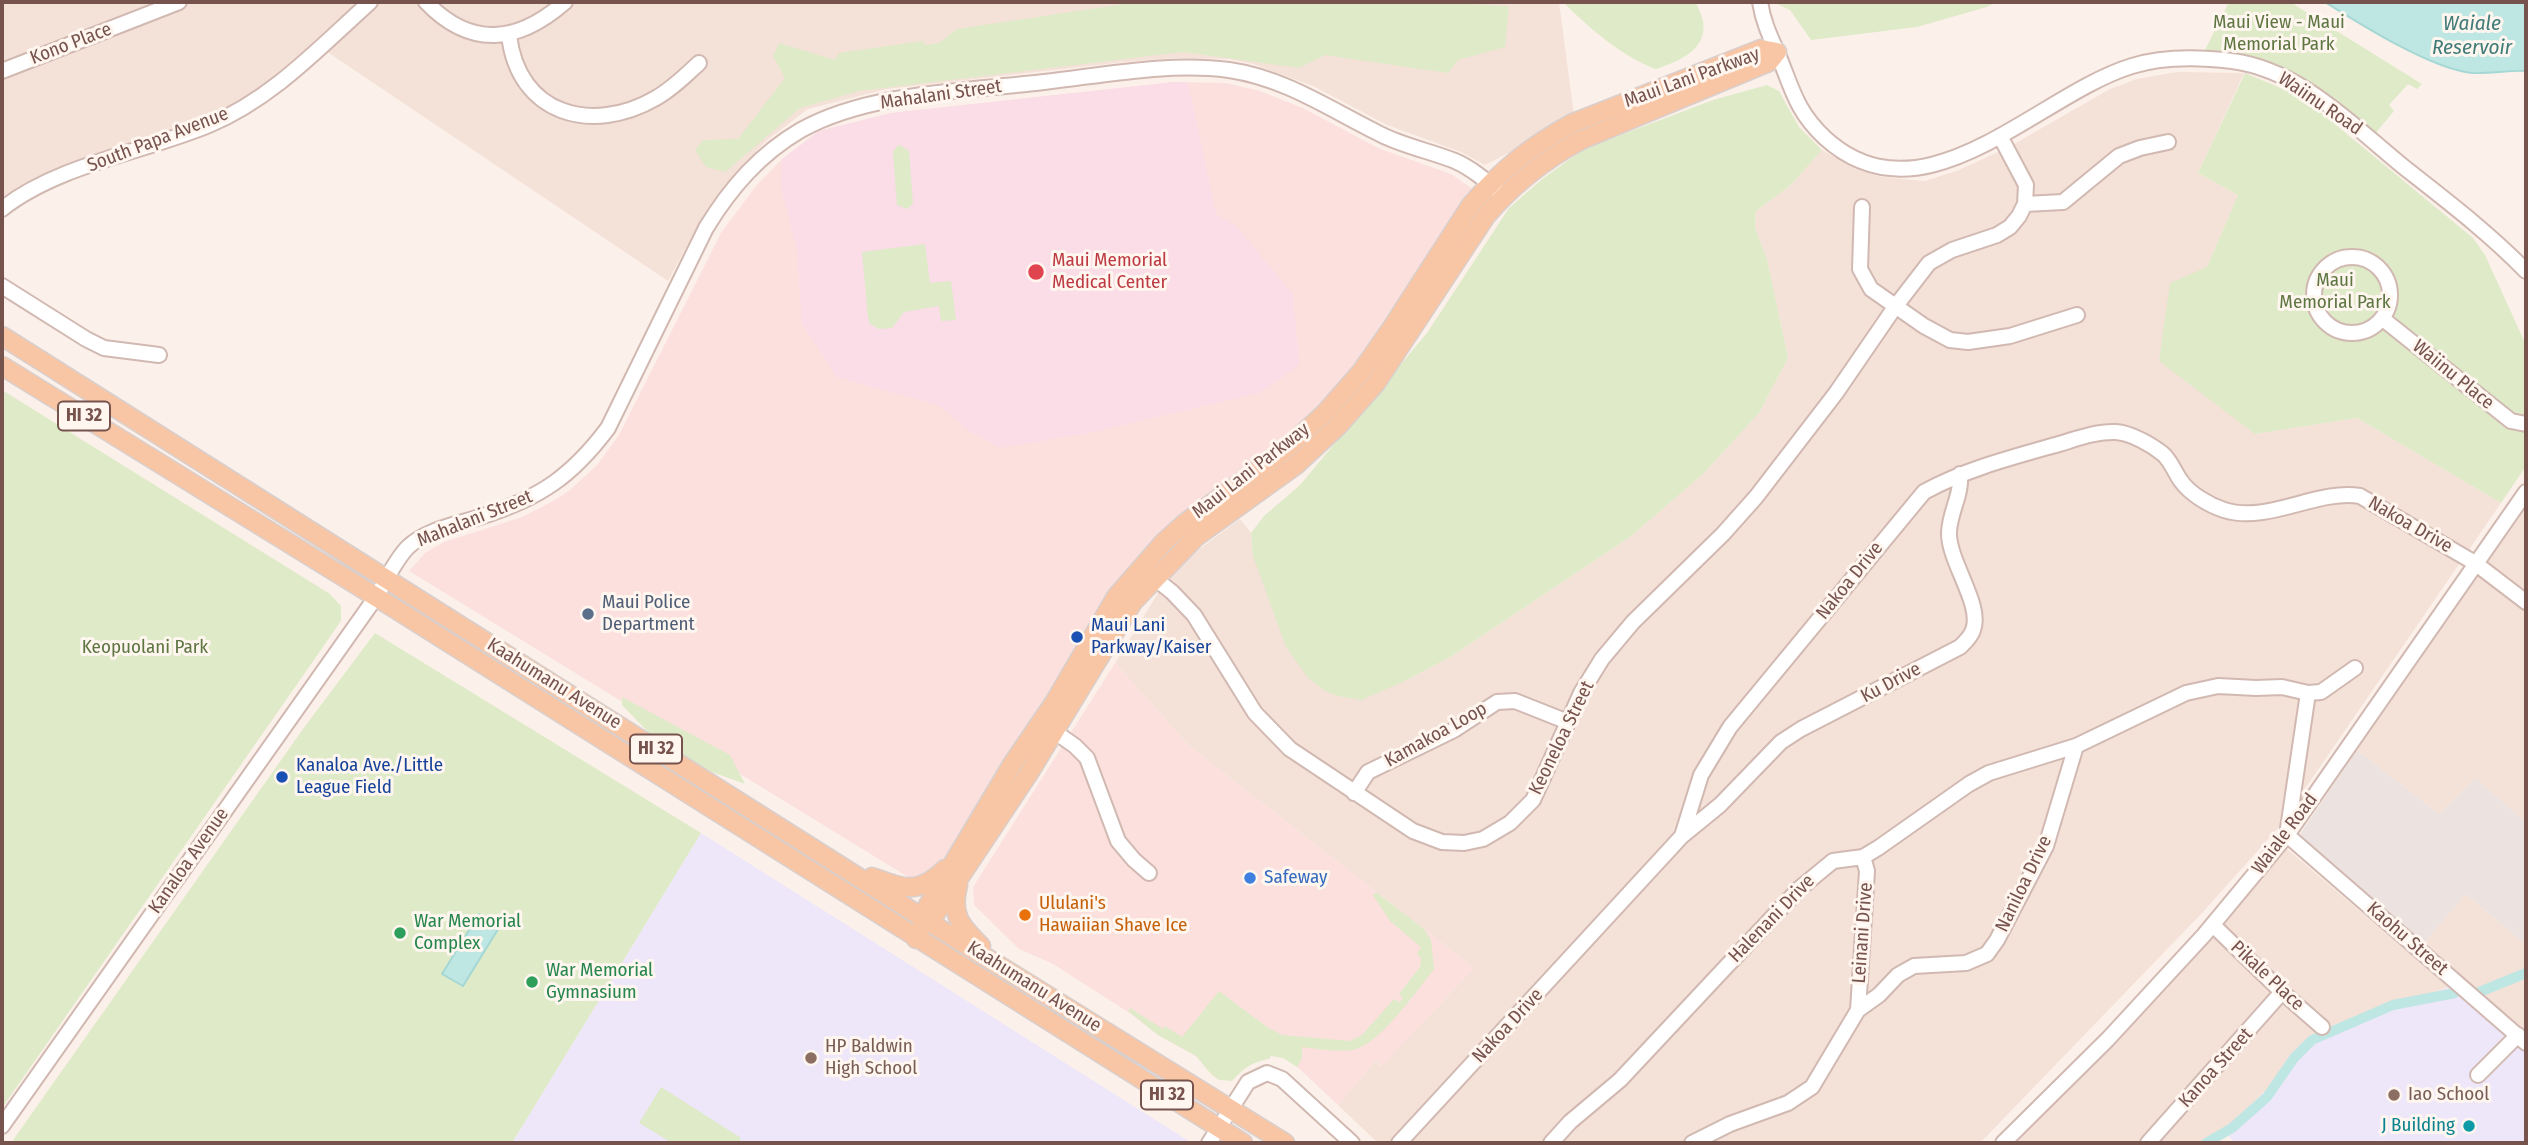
<!DOCTYPE html>
<style>
body{margin:0}
#map{position:relative;width:2528px;height:1145px;overflow:hidden;background:#fcf1ea;font-family:"Fira Sans Condensed",sans-serif}
canvas{display:block}
.frame{position:absolute;inset:0;border:4px solid #77534d;pointer-events:none}
</style>
<div id="map">
<canvas width="2528" height="1145"></canvas>
<div class="frame"></div>
</div>
<script>
const ctx = document.querySelector('canvas').getContext('2d');
ctx.lineJoin = 'round';
function fill(path, color) {
  ctx.fillStyle = color;
  ctx.fill(path, 'evenodd');
}
function strokePath(path, color, width, dash) {
  ctx.strokeStyle = color;
  ctx.lineWidth = width;
  ctx.lineCap = dash ? 'butt' : 'round';
  ctx.setLineDash(dash || []);
  ctx.stroke(path);
}
function drawText(font, color, halo, rows, align = 'center') {
  ctx.font = font + ' "Fira Sans Condensed",sans-serif';
  ctx.lineWidth = 6;
  ctx.setLineDash([]);
  ctx.textBaseline = 'middle';
  ctx.strokeStyle = halo;
  ctx.fillStyle = color;
  for (const [text, x, y, turn = 0] of rows) {
    ctx.save();
    ctx.translate(x, y);
    ctx.rotate((+turn || 0) * Math.PI / 180);
    ctx.textAlign = isNaN(turn) ? turn : align;
    if (halo) ctx.strokeText(text, 0, 0);
    ctx.fillText(text, 0, 0);
    ctx.restore();
  }
}
fill(new Path2D(`
 M2 2H1559L1574 115 1528 143 1485 165 1461 152 1387 125 1313 86 1253 64 1229 59 1173 58 1124 62 887 89 808 109 766 141 738 170 701 220 668 281 320 47 255 101 96 165 2 209Z
 M2177 72 2244 73 2198 173 2238 195 2207 267 2255 434 2357 418 2501 503 2278 828 2202 913 1980 1143H1378L1338 1105 1376 1060 1381 1066 1474 968 1189 746 1115 663 1163 585 1186 559 1240 519 1251 533 1253 556 1405 681 1452 656 1630 537 1703 474 1759 413 1788 358 1767 259 1755 228 1756 211 1791 185 1822 150 1856 169 1882 177 1925 181 1959 170 2007 148 2110 89 2137 79Z
 M2526 507V822L2475 778 2439 814 2357 750Z
 M2287 849 2449 987 2311 1037 2298 1059 2224 1131 2208 1143H2011L2218 928Z
 M2466 894 2526 945V1031L2423 944Z`), '#f4e1d8');
fill(new Path2D(`
 M1174 82 1226 83 1260 91 1303 108 1378 148 1451 174 1474 190 1338 387 1304 426 1161 533 1134 563 926 888 409 571 425 553 444 542 522 517 553 501 570 490 597 465 619 435 721 233 756 186 782 159 819 131 891 113Z
 M1115 663 1189 746 1474 968 1382 1066 1376 1060 1338 1105 1292 1062 1283 1058 1262 1054 1249 1057 1219 1080 1212 1075 1196 1056 1158 1035 1131 1014 1053 964 1019 949 974 905 973 887Z`), '#fce0de');
fill(new Path2D(`
 M2357 750 2439 814 2475 778 2526 822V945L2466 894 2423 944 2298 837Z`), '#ece2df');
fill(new Path2D(`
 M701 833 1192 1143H512Z
 M2449 987 2526 1043V1143H2235L2224 1131 2298 1059 2311 1037Z`), '#eee6f9');
fill(new Path2D(`
 M1174 82H1188L1216 214 1236 226 1293 294 1299 365 1259 393 1089 433 1000 448 969 431 940 406 837 377 802 324 797 250 781 187 782 159 819 131 891 113Z`), '#fadde7');
fill(new Path2D(`
 M1137 2H1423L1509 6 1505 47 1458 60 1448 73 1325 55 1299 68 1183 52 859 91 800 108 725 172 706 167 695 150 703 140 738 139 785 78 773 56 779 43 835 60 839 53 923 41 925 45 939 43 957 29Z
 M1563 2H1695C1718 40 1691 58 1656 69 1621 56 1589 28 1563 2Z
 M1773 2H1996L1987 7 1917 27 1811 40 1790 10Z
 M2229 2H2290L2422 84 2417 89 2408 84 2389 105 2394 111 2374 135 2322 92 2204 52Z
 M2245 73 2302 97 2473 238 2485 255 2526 345V466L2501 503 2357 418 2255 434 2159 361 2170 283 2207 267 2238 195 2198 173Z
 M1767 85 1779 91 1799 127 1822 150 1791 185 1756 211 1755 228 1767 259 1788 358 1759 413 1703 474 1630 537 1452 656 1405 681 1361 700 1338 696 1325 691 1308 678 1286 647 1253 556 1251 533 1264 516 1300 485 1427 333 1509 208 1541 180 1584 149 1713 100Z
 M900 145 909 151 913 204 907 209 897 205 893 152 897 146Z
 M925 244 930 283 951 281 956 320 941 321 939 306 904 312 892 328 879 329 870 324 868 318 862 252Z
 M2 390 330 594 341 606V621L2 1108Z
 M375 633 701 833 512 1143H11L303 729Z
 M622 697 730 755 745 784 712 772 693 762 649 733 622 705Z
 M1376 892 1424 929 1431 940 1434 969C1417 990 1379 1046 1352 1050 1336 1052 1318 1049 1302 1047V1058L1297 1067 1283 1058 1271 1056 1269 1059C1252 1062 1244 1068 1232 1081L1219 1080 1212 1075 1196 1056 1158 1035 1128 1011 1130 1008 1163 1029 1165 1026 1182 1037 1219 991 1267 1027 1282 1035 1350 1041 1362 1035 1394 999 1400 1002 1403 998 1399 994 1420 967 1421 959 1417 953 1421 947 1390 921 1373 895Z
 M661 1087 741 1138 739 1143H672L639 1123Z`), '#deeac8');
const water = new Path2D(`
 M2325 2H2526V71C2508 70 2490 74 2472 73 2431 69 2360 24 2325 2Z
 M479 914 500 926 463 986 442 974Z`);
fill(water, '#bee6e3');
strokePath(water, '#a5d7d4', 2);
strokePath(new Path2D(`
 M2477 993 2526 973
 M2206 1143 2232 1128 2267 1097 2294 1058 2312 1040 2393 1005 2455 993`), '#bee6e3', 10);
const minor = new Path2D(`
 M426 2C471 49 518 43 565 2
 M1760 2C1763 21 1769 34 1777 52 1792 87 1795 110 1825 138 1924 228 2037 95 2132 66 2164 56 2199 57 2232 61 2301 70 2353 126 2405 168 2447 201 2489 233 2526 271
 M509 35C518 115 592 135 656 98 672 89 685 76 699 63
 M2 71 179 2
 M2025 204 2063 202 2119 156 2140 148 2168 142
 M1862 207 1860 269 1871 289 1924 326 1950 340 1968 342 2010 336 2077 315
 M2 209C57 165 144 152 209 125 272 99 320 47 370 2
 M2314 295a38 38 0 1 1 76 0a38 38 0 1 1-76 0Z
 M2 286 86 339 104 348 159 355
 M2383 319 2511 421 2526 424
 M1149 574 1172 592 1194 615 1255 713 1290 749 1413 831 1442 842 1464 843 1483 839 1510 823 1533 800 1581 693 1602 659 1633 622 1723 534 1756 497 1836 393 1895 307 1929 263 1952 250 1997 235 2010 227 2019 216 2025 204 2026 185 2000 136
 M2308 693 2287 835 2526 1043
 M1048 727 1075 746 1087 758 1118 841 1134 860 1149 873
 M1354 793 1368 772 1454 730 1497 702 1515 701 1568 722
 M1682 836 1720 805 1781 742 1801 729 1960 647C1965 642 1971 637 1973 630 1983 605 1948 561 1949 532 1950 511 1962 495 1960 474
 M2213 925 2282 992 2322 1027
 M1858 1010 1867 871 1863 857
 M2478 1075 2518 1035
 M2 1126 376 597C386 581 395 560 408 547 427 529 459 524 483 516 540 498 572 476 608 428L706 228C731 187 760 154 801 130 869 92 968 91 1044 82 1105 75 1169 62 1229 70 1285 78 1331 110 1380 134 1403 146 1430 151 1455 161 1471 168 1484 179 1498 191
 M1209 1143 1248 1082 1267 1073 1282 1079 1352 1143
 M1399 1143 1682 836 1701 775 1730 727 1924 492C1966 469 2013 457 2059 444 2076 439 2097 431 2116 432 2131 433 2152 445 2163 454 2171 461 2175 473 2181 481 2190 494 2209 505 2224 510 2268 524 2316 489 2360 496L2475 563 2526 602
 M1551 1143 1570 1122 1620 1080 1799 889 1833 861 1863 857 1878 848 1969 784 1989 773 2076 746
 M1692 1143 1730 1124 1788 1103 1812 1087 1858 1010 1879 995 1898 975 1914 966 1966 963 1987 954 1997 940 2046 846 2076 746 2186 693 2218 686 2256 688 2282 687 2308 693 2321 692 2355 668
 M2003 1143 2108 1039 2204 935 2287 835 2526 492
 M2148 1143 2282 992`);
const major = new Path2D(`
 M2 336 945 932 1285 1143
 M2 366 394 608 1243 1143
 M872 877C905 889 918 895 945 869
 M958 885C950 915 961 926 981 946
 M916 939 925 919 927 907 1013 763 1054 703 1116 597 1164 542 1185 523 1284 451 1325 413 1361 372 1393 326 1471 205C1502 169 1531 146 1573 123L1761 49 1777 52 1769 62 1581 140C1544 160 1514 183 1486 216L1376 383 1338 426 1296 465 1196 537 1133 602 1029 773 936 913 925 919`);
strokePath(minor, '#d1b9b2', 18);
strokePath(major, '#d9cfcd', 21);
strokePath(minor, '#fff', 14);
strokePath(major, '#f8c6a5', 18);
for (const [x, y, r, color] of [
 [1036,272,9,"#e0444e"],
 [588,614,7,"#5c6f8a"],
 [1077,637,7,"#1a4fb4"],
 [282,777,7,"#1a4fb4"],
 [1250,878,7,"#3f7fe0"],
 [1025,915,7,"#e8710a"],
 [400,933,7,"#2e9e5b"],
 [532,982,7,"#2e9e5b"],
 [811,1058,7,"#8d6e63"],
 [2394,1095,7,"#8d6e63"],
 [2469,1126,7,"#0f9aa8"]
]) {
  const dot = new Path2D();
  dot.arc(x, y, r, 0, 2 * Math.PI);
  ctx.fillStyle = color;
  ctx.fill(dot);
  strokePath(dot, '#fff6f0', 2.5);
}
for (const [x, y, w] of [
 [84,416,52],
 [656,749,52],
 [1167,1095,52]
]) {
  const box = new Path2D();
  box.roundRect(x - w / 2, y - 14.5, w, 29, 5);
  ctx.fillStyle = '#fff6f0';
  ctx.fill(box);
  strokePath(box, '#77534d', 2);
}
drawText('bold 18px', '#77534d', null, [
 ["HI 32",84,416],
 ["HI 32",656,749],
 ["HI 32",1167,1095]
]);
drawText('19px', '#5e7642', '#fff6f0', [
 ["Maui View - Maui",2279,23],
 ["Memorial Park",2279,45],
 ["Maui",2335,281],
 ["Memorial Park",2335,303],
 ["Keopuolani Park",145,648]
]);
drawText('19px', '#77534d', '#fff6f0', [
 ["Kono Place",71,44,-21],
 ["Maui Lani Parkway",1692,78,-20],
 ["Mahalani Street",941,95,-8],
 ["Waiinu Road",2320,104,34],
 ["South Papa Avenue",158,140,-21],
 ["Waiinu Place",2453,375,39],
 ["Maui Lani Parkway",1251,471,-38],
 ["Mahalani Street",475,519,-22],
 ["Nakoa Drive",2410,525,30],
 ["Nakoa Drive",1850,581,-51],
 ["Ku Drive",1891,683,-28],
 ["Kaahumanu Avenue",554,684,32],
 ["Kamakoa Loop",1436,735,-29],
 ["Keoneloa Street",1562,738,-64],
 ["Waiale Road",2285,834,-53],
 ["Kanaloa Avenue",189,861,-55],
 ["Naniloa Drive",2024,884,-64],
 ["Halenani Drive",1772,919,-46],
 ["Leinani Drive",1863,933,-86],
 ["Kaohu Street",2407,939,41],
 ["Pikale Place",2267,976,43],
 ["Kaahumanu Avenue",1034,987,32],
 ["Nakoa Drive",1508,1026,-47],
 ["Kanoa Street",2216,1068,-48]
]);
drawText('19px', '#be3a42', '#fff6f0', [
 ["Maui Memorial",1052,261],
 ["Medical Center",1052,283]
], 'left');
drawText('19px', '#4e5e75', '#fff6f0', [
 ["Maui Police",602,603],
 ["Department",602,625]
], 'left');
drawText('19px', '#164399', '#fff6f0', [
 ["Maui Lani",1091,626],
 ["Parkway/Kaiser",1091,648],
 ["Kanaloa Ave./Little",296,766],
 ["League Field",296,788]
], 'left');
drawText('19px', '#366cbe', '#fff6f0', [
 ["Safeway",1264,878]
], 'left');
drawText('19px', '#c56008', '#fff6f0', [
 ["Ululani's",1039,904],
 ["Hawaiian Shave Ice",1039,926]
], 'left');
drawText('19px', '#27864d', '#fff6f0', [
 ["War Memorial",414,922],
 ["Complex",414,944],
 ["War Memorial",546,971],
 ["Gymnasium",546,993]
], 'left');
drawText('19px', '#785e54', '#fff6f0', [
 ["HP Baldwin",825,1047],
 ["High School",825,1069],
 ["Iao School",2408,1095]
], 'left');
drawText('19px', '#0d838f', '#fff6f0', [
 ["J Building",2455,1126]
], 'right');
drawText('italic 21px', '#417b78', '#fff6f0', [
 ["Waiale",2472,24],
 ["Reservoir",2472,48]
]);
</script>
